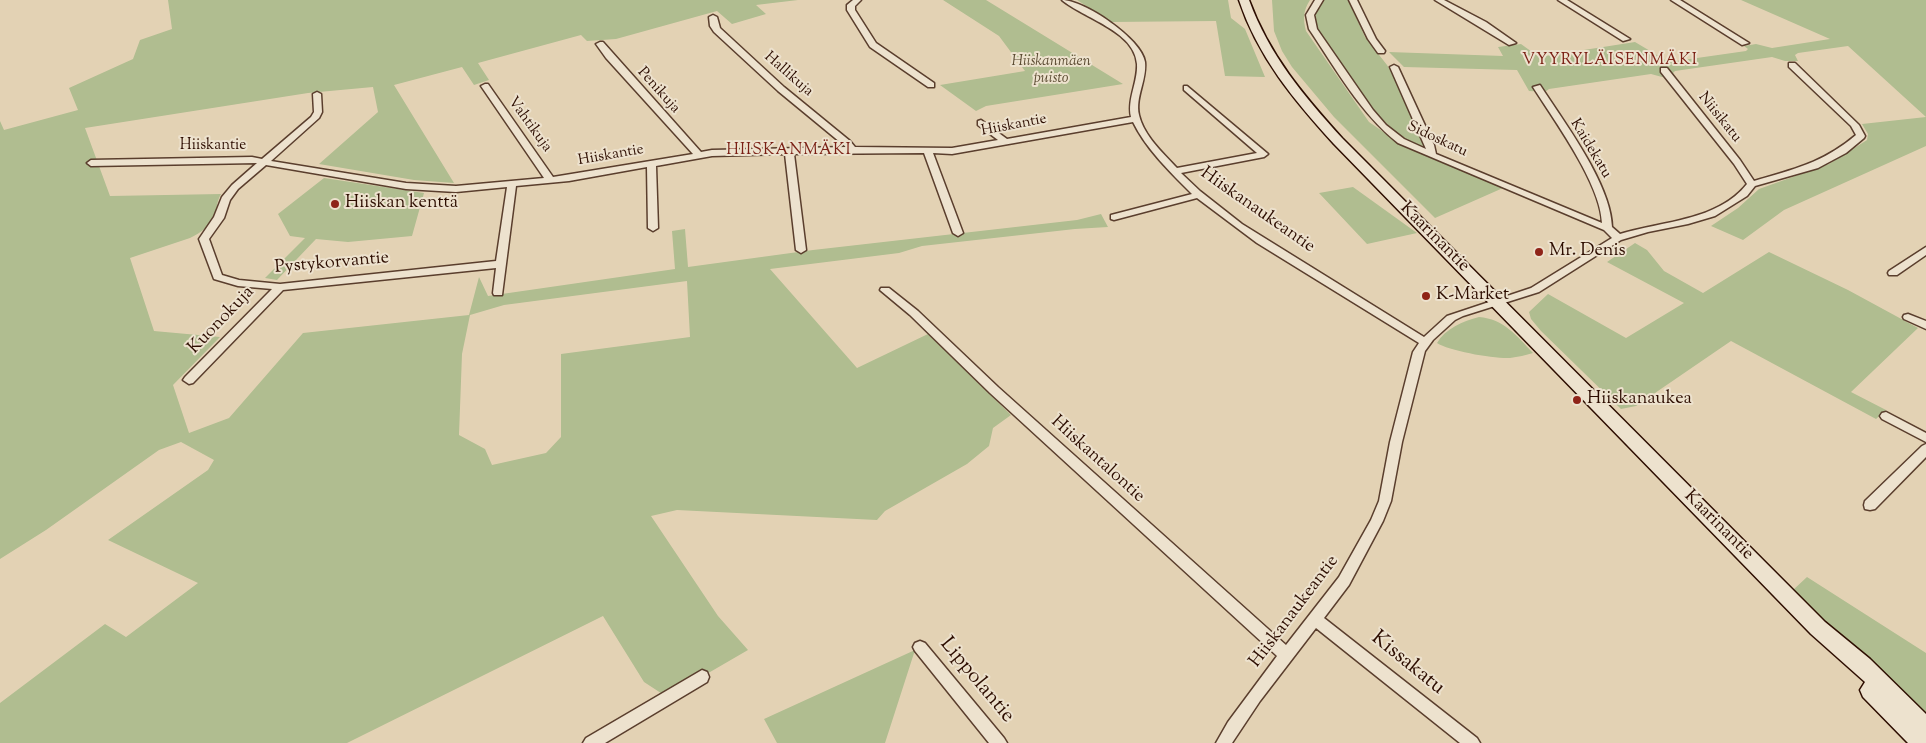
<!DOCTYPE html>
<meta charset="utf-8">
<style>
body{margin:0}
canvas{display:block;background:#e3d2b4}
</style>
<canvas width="1926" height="743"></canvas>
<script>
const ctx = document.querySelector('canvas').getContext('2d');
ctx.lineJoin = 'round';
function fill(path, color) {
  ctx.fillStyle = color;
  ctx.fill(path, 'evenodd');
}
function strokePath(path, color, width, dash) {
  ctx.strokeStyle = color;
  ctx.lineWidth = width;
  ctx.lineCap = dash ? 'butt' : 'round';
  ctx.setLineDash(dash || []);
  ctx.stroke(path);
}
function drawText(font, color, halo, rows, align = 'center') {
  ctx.font = font + ' "Sorts Mill Goudy",serif';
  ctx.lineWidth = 4;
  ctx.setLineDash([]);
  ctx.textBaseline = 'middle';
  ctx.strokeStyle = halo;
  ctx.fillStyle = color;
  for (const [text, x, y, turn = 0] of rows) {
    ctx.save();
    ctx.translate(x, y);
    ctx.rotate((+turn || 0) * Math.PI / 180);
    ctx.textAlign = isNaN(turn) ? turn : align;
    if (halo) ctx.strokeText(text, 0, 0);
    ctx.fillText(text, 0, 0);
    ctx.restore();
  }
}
fill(new Path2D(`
 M168 0H798L756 5 766 14 732 24 717 11 616 39 587 41 581 35 478 63 489 80 474 85 462 67 394 85 454 183 414 180 319 164 378 112 373 87 308 93 85 128 110 196 221 194C217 201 217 206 216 213 213 225 200 233 190 238L130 258 154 331 220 337 173 385 189 433 229 418 303 333 469 315 479 277 488 296 675 269 672 231 685 229 688 267 813 250 1077 220 1101 214 1108 227 1075 229 922 246 899 253 770 269 857 368 928 334 1011 415 993 428 989 446 967 464 885 511 877 520 677 510 651 516 718 616 748 650 667 697 644 682 603 616 347 743H0V703L105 624 126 637 198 583 108 540 208 470 214 460 181 442 159 450 46 530 0 559V121L4 130 78 110 69 88 133 59 140 40 172 29ZM687 281 690 337 561 354V437L546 453 492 465 485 449 459 435 462 354 470 315 504 305Z
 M943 0H986L1123 84 986 106 976 111 940 85 1025 71 999 36Z
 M1077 0H1228L1231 18 1245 29 1265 77 1225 76 1216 21 1111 22Z
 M1272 0H1310C1303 11 1303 19 1306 31L1369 122 1407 148 1503 188 1435 218 1334 117 1292 67 1282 51 1274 31Z
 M1324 0H1348L1365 37 1387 65 1395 78 1424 147C1380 135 1344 67 1319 31 1313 19 1311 9 1324 0Z
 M1741 0H1926V117L1848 46 1798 53 1795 55 1798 61H1785L1772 57 1675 71 1673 73 1675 76 1662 77 1651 74 1549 89 1545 92 1529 91 1517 70 1404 67 1389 52 1503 56 1498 47 1521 44 1539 57 1635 42 1667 61H1676L1746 51 1748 49 1744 46 1756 44 1772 48 1830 39Z
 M1926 117V146L1784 210 1743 240 1711 226 1738 208 1759 189 1829 164 1867 140 1868 134 1862 124Z
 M324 178 424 193 412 236 348 242 316 239 277 280 265 278 305 238 290 236 278 214Z
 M1353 187 1417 233 1367 244 1319 193Z
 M1635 243 1647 250 1664 271 1703 293 1769 252 1848 290 1918 328 1851 392 1886 410 1876 419 1731 341 1636 406 1621 409 1541 331 1531 319 1529 312 1548 294 1626 338 1684 303 1607 262Z
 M1479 317C1504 319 1517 336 1533 353 1526 355 1518 357 1510 358 1495 359 1449 351 1437 343 1445 329 1463 321 1479 317Z
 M1807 577 1926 653V720L1793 590Z
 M915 650 885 743H777L764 719Z`), '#b0bd90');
const minor = new Path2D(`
 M853 0H861L855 6V10L876 43 934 83V87H928L870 47 847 10V5Z
 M1062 0C1084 0 1142 39 1145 62 1147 80 1135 97 1139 115 1144 136 1163 153 1177 168L1257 153 1184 90V86H1187L1268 154 1264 157 1181 173 1200 191 1242 224 1424 337 1447 316 1531 288 1612 238 1604 230 1398 143C1360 113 1336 69 1309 29L1306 15 1315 0H1323L1314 15 1317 29 1373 110 1386 125 1404 139 1426 149 1390 67 1394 65 1398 67 1434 145 1436 154 1602 223C1601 184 1554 120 1533 87L1540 85C1564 122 1611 184 1612 227L1620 234C1662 221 1718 221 1747 184L1734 164 1661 72V68H1667L1740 160 1754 181C1794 169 1823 163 1856 135L1851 126 1789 67V63H1795L1859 125 1865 136 1864 138 1846 153 1818 168 1755 186 1747 196 1715 216 1688 224 1648 232 1621 240 1539 292 1463 316 1455 320 1433 340 1425 351 1402 442 1391 501 1383 521 1349 585 1324 618 1477 738 1480 743H1460L1316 628 1260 701 1232 743H1216L1228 722 1277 656 990 393 910 315 880 290 881 288H889L918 311 998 387 1286 645 1339 577 1371 520 1379 501 1390 442 1413 352 1419 343 1257 243 1197 198 1114 220 1111 219V215L1192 194C1171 173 1146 149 1133 122L952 154 933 153 963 233 958 236 953 233 924 153 794 154 806 250 801 253 796 250 785 154 712 156 656 166 658 228 653 231 648 228 647 167 569 181 516 186 502 295H494L493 293 496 268 283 290 193 383 189 384 183 380 185 377 272 289 238 286 214 279 199 239 214 217 222 197 232 185 257 163 91 166 87 163 91 160 252 157 262 159 311 117 314 112 313 94 317 92 321 94 322 112 319 118 271 161 406 183 456 186 544 178 481 86 485 84H488L553 177 693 154 606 58 596 44 600 42H603L701 152 712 150 846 147 778 91 714 32 710 26 709 17 713 15 717 17 720 28 784 87 850 141 855 147 952 148 998 140 978 125V121L981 120 1007 139 1131 117C1127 99 1138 82 1137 64 1135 31 1083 18 1062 0ZM266 165 406 189 456 192 507 187 496 261 280 284 239 280 222 275 209 239 224 218 230 200 238 189Z
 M1349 0H1357L1376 39 1385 51 1384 53H1378L1368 39Z
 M1435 0H1444L1486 22 1516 43 1509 45Z
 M1558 0H1567L1630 39 1623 41Z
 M1671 0H1680L1749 43 1742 45Z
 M1926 247V255L1897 275H1889L1888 273 1889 271Z
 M1908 314 1926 321V329L1904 319 1903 317 1904 315Z
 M1886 412 1926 433V442L1882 419 1880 416 1882 413Z
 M1926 444V457L1875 509 1870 510 1865 509 1864 505 1865 501 1922 446Z
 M920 641 925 643 1004 738 1007 743H989L915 651 913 647 915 643Z
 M702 670 707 672 709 677 707 682 605 743H583L586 738Z`);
const secondary = new Path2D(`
 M1239 0H1249C1269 55 1304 96 1342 138L1825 622 1870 659 1926 714V743H1908L1863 697 1860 690 1865 682 1811 634 1334 144C1294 100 1258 57 1239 0Z`);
strokePath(minor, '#5a3e2d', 3);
strokePath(secondary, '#2d0d00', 3);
fill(minor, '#ede2ce');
fill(secondary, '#ede2ce');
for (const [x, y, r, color] of [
 [335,204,5,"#8f2418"],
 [1539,252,5,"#8f2418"],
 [1426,296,5,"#8f2418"],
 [1577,400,5,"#8f2418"]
]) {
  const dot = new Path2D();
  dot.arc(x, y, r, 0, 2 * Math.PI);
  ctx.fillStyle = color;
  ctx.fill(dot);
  strokePath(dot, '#ede2ce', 2);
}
drawText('italic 15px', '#5b4b32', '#ede2ce', [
 ["Hiiskanmäen",1051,62],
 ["puisto",1051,79]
]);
drawText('15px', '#2d0d00', '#ede2ce', [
 ["Hallikuja",788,75,41],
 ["Penikuja",658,91,48],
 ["Niisikatu",1719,118,51],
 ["Vahtikuja",529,125,54],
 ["Hiiskantie",1014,126,-11],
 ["Sidoskatu",1437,140,25],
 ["Hiiskantie",213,146],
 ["Kaidekatu",1590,149,59],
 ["Hiiskantie",611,156,-10]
]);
ctx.letterSpacing = '1px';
drawText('16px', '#7a1f14', '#ede2ce', [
 ["VYYRYLÄISENMÄKI",1610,61],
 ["HIISKANMÄKI",789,151]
]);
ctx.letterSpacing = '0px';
drawText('18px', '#2d0d00', '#ede2ce', [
 ["Hiiskan kenttä",345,204],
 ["Mr. Denis",1549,252],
 ["K-Market",1436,296],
 ["Hiiskanaukea",1587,400]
], 'left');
drawText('18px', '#2d0d00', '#ede2ce', [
 ["Hiiskanaukeantie",1257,211,35],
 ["Kaarinantie",1434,238,45],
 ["Pystykorvantie",332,264,-5],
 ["Kuonokuja",222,321,-46],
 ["Hiiskantalontie",1097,460,42],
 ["Kaarinantie",1718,526,45],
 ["Hiiskanaukeantie",1295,612,-53]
]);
drawText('21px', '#2d0d00', '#ede2ce', [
 ["Kissakatu",1407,664,39],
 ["Lippolantie",976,681,50]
]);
</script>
